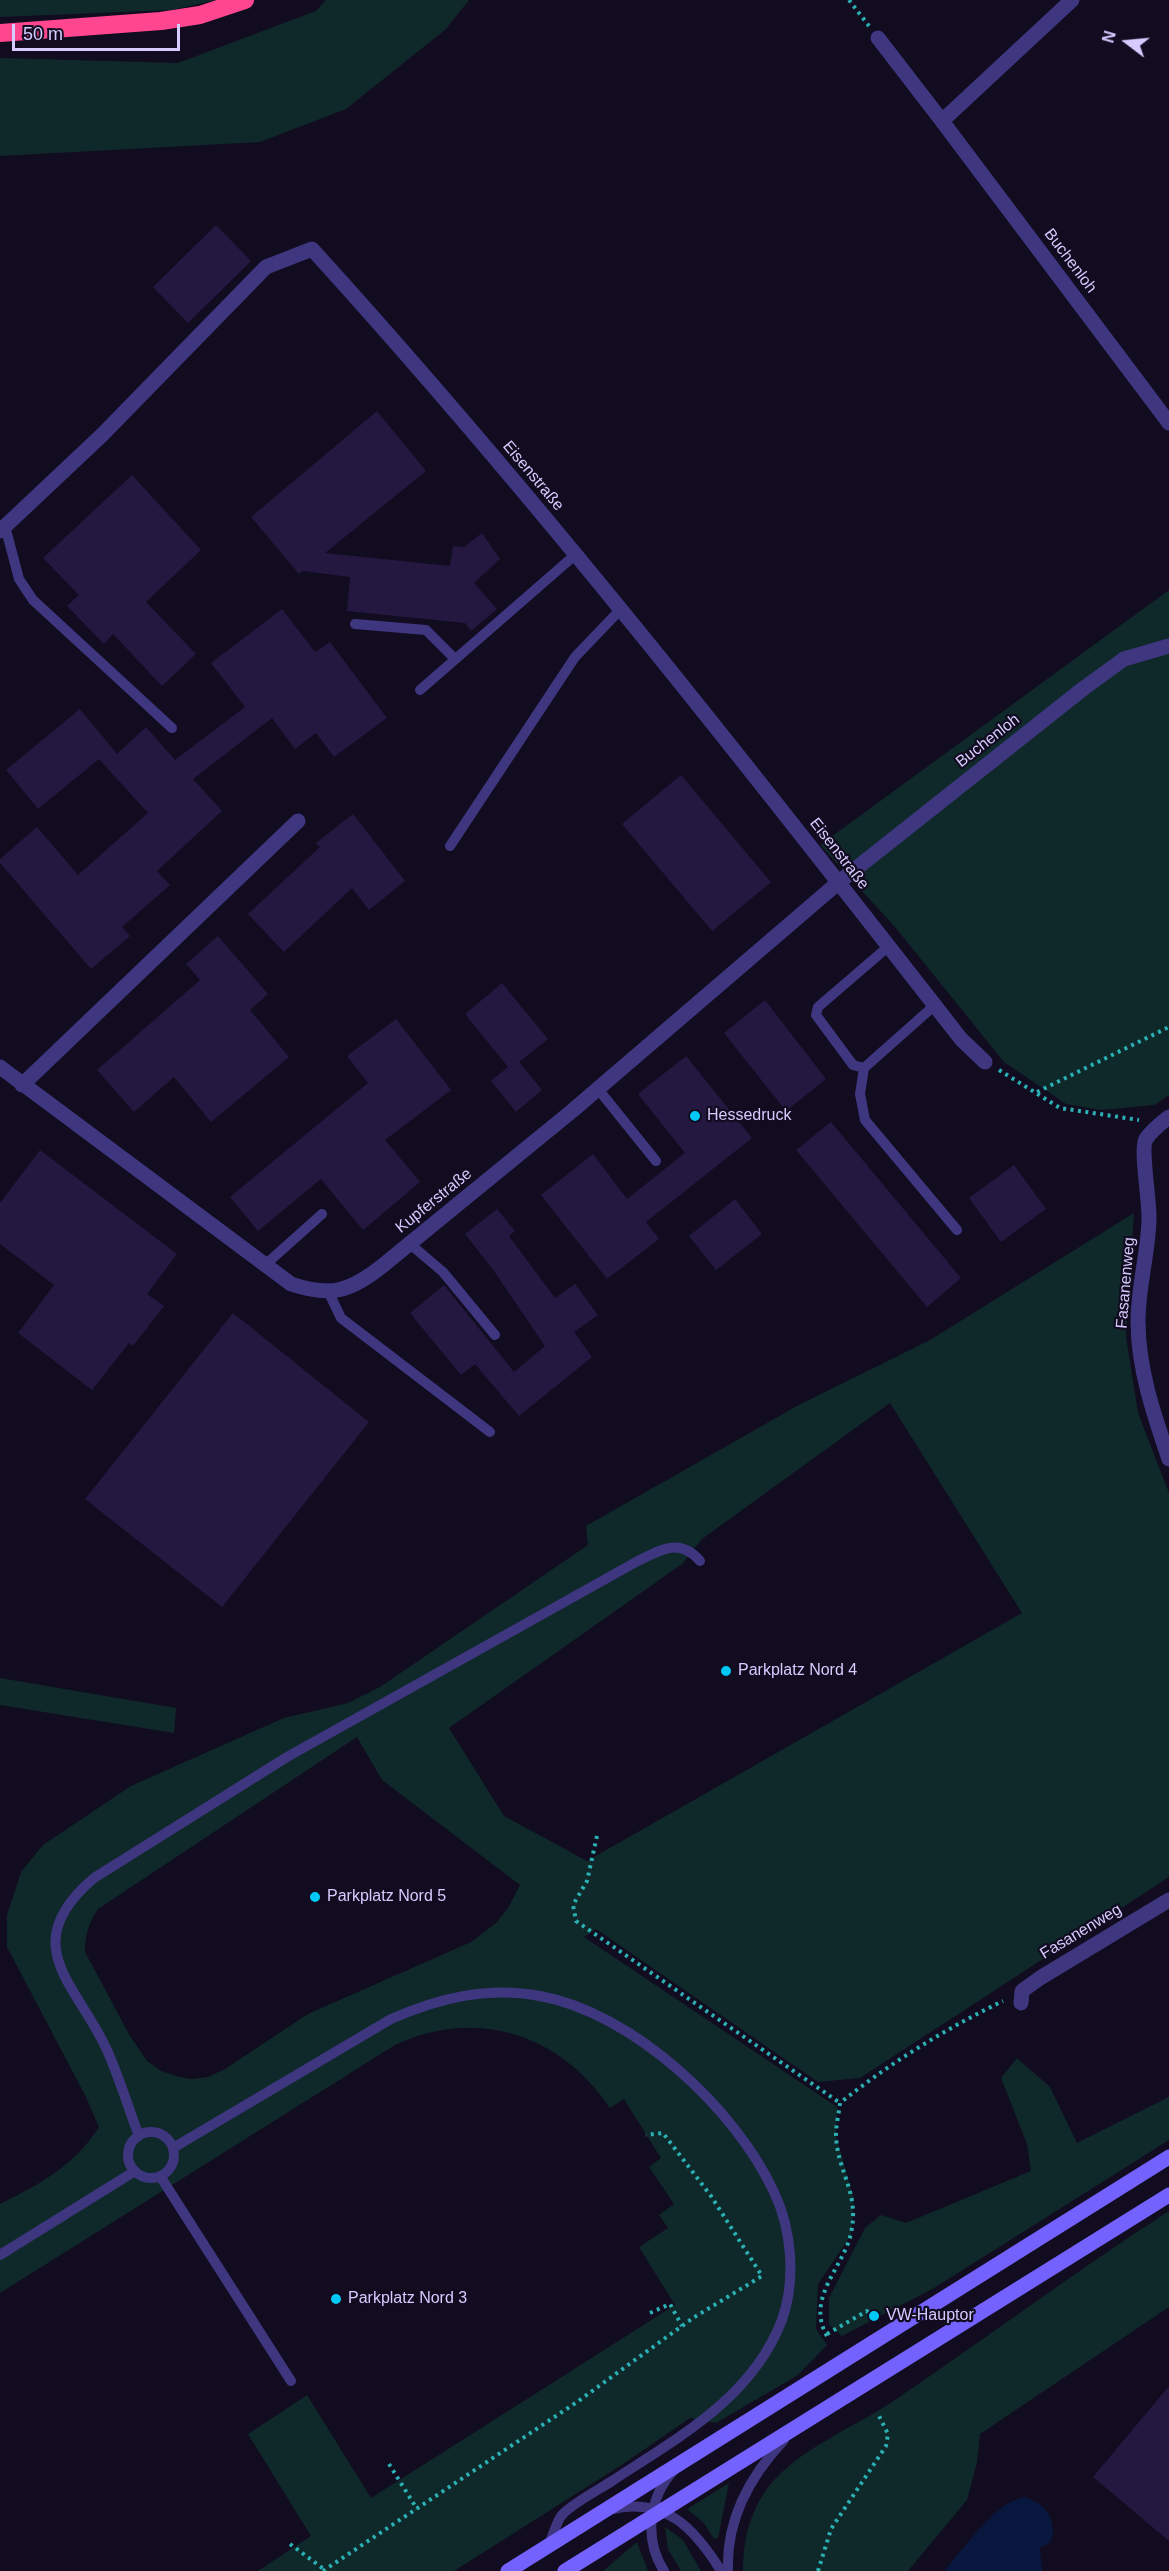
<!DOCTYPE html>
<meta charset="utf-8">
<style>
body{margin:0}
#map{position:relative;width:1169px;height:2571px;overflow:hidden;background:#110c20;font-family:Arial,sans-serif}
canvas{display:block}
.north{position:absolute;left:1097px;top:12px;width:60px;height:60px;-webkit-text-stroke:4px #110c20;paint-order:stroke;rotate:286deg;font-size:16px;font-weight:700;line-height:24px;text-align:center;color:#d6cbff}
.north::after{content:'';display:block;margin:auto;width:21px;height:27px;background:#d6cbff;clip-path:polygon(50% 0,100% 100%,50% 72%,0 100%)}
.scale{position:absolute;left:12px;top:24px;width:168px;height:27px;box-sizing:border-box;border:3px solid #d6cbff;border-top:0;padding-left:8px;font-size:18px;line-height:21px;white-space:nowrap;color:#d6cbff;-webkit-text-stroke:4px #110c20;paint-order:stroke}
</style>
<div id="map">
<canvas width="1169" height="2571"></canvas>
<div class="north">N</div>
<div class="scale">50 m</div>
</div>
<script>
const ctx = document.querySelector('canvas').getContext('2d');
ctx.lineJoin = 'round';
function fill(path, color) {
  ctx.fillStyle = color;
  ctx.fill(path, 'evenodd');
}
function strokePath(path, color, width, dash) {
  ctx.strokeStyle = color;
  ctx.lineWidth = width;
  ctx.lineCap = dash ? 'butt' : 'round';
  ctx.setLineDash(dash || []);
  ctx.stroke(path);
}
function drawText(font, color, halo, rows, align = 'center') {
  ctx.font = font + ' Arial,sans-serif';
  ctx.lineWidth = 4.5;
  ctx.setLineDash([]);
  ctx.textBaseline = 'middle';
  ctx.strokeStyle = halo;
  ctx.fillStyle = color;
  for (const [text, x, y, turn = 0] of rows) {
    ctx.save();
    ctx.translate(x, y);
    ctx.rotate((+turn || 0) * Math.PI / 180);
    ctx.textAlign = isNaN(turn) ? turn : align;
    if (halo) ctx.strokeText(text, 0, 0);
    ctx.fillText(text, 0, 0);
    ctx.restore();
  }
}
fill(new Path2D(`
 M0 0H217L171 10 0 17Z
 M326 0H469L445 30 346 109 260 142 0 156V58L178 63 316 11Z
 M1169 590V1095L1154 1105 1101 1110 1066 1104 1004 1062 895 927 820 845Z
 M1134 1213 1126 1337 1138 1413 1169 1493V1877L860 2078 818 2082 596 1929 584 1937 837 2107 836 2136 854 2199 851 2235 818 2284 816 2329 827 2345 798 2375 716 2423 690 2418 623 2464 454 2571H258L311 2536 248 2434 307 2395 371 2498 675 2305 639 2247 668 2228 659 2215 674 2204 649 2167 661 2158 624 2099 610 2108C560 2034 477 2007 395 2045L0 2293V2204C40 2184 74 2166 99 2127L86 2097 7 1947V1915L21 1872 43 1845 131 1786 284 1718 348 1703 380 1687 588 1545 586 1526 797 1406 930 1340ZM890 1403 1022 1613 587 1861 504 1816 449 1728 682 1564 702 1539ZM357 1737 382 1780 520 1885 508 1908 496 1923 471 1942 308 2014 225 2069 208 2077 191 2079 176 2076 161 2071 147 2061 130 2036 85 1952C85 1935 88 1924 98 1909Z
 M0 1678 176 1708 174 1733 0 1705Z
 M1017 2058 1050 2087 1077 2143 1169 2097V2140L934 2288 842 2336 829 2325V2298L865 2228 881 2215 906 2223 1031 2171 1027 2144 1001 2078Z
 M1169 2211V2307L980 2434 977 2462 967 2500 908 2571H743C743 2540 750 2511 769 2486 799 2449 849 2430 889 2404 983 2341 1074 2272 1169 2211Z
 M729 2483 718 2538 714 2539 704 2523 687 2509Z
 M665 2527 683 2540 701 2571H681L668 2549Z
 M637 2542 648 2571H603Z`), '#0f292a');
fill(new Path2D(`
 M1025 2497C1046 2504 1058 2521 1051 2542L1040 2548 1042 2571H944C963 2550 996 2500 1025 2497Z`), '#08173d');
fill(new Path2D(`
 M216 225 251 261 188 323 153 287Z
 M377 411 426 471 325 553 450 566 453 546 464 547 482 533 500 559 474 583 497 609 471 631 465 623 347 611 350 577 303 571 299 574 251 517Z
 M132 475 201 550 146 602 196 654 162 686 113 634 104 644 67 606 79 595 43 558Z
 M282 609 315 652 330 642 387 718 334 757 316 733 295 749 272 718 193 779 222 811 157 871 170 885 122 927 130 936 91 969 0 863V859L37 827 78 875 148 813 99 759 38 809 6 770 80 709 117 754 146 727 175 760 245 707 211 663Z
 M681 775 771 882 712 931 622 824Z
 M353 814 405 881 369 910 352 888 284 952 248 914 320 847 316 843Z
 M218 936 268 994 250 1010 289 1057 211 1122 174 1077 134 1112 97 1070 200 980 186 964Z
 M502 983 548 1039 519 1062 542 1090 516 1112 491 1081 508 1067 465 1014Z
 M765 1000 826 1079 786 1111 724 1033Z
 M396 1019 451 1090 385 1140 420 1182 363 1230 321 1179 258 1231 230 1197 368 1083 347 1056Z
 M686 1056 752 1138 646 1222 659 1239 607 1279 541 1195 593 1154 627 1199 685 1153 638 1094Z
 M831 1122 961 1278 927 1307 796 1150Z
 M40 1150 177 1254 147 1294 164 1306 133 1346 129 1343 92 1390 18 1333 54 1285 0 1244V1203Z
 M1014 1165 1046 1209 1001 1242 969 1198Z
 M735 1199 762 1234 716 1270 689 1236Z
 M497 1209 515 1231 509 1236 555 1298 575 1284 598 1315 574 1332 592 1357 519 1416 475 1364 461 1375 410 1313 444 1285 514 1372 545 1346 494 1271 465 1234Z
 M233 1313 369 1422 222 1607 85 1499Z
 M1169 2386V2541L1093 2477Z`), '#241841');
strokePath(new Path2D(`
 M849 0 869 26
 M999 1070 1060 1108 1139 1120
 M1037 1092 1169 1027
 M597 1836 587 1881 573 1905 576 1921 840 2103
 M650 2313 670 2304 682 2326
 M827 2334 867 2311 869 2314
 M827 2336C805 2298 844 2267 851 2233 860 2192 837 2172 836 2135 836 2125 839 2113 840 2103 890 2063 945 2029 1003 2001
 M389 2464 417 2509
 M290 2544 325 2570
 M323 2571 577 2402 693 2318 762 2276 711 2196 663 2133 646 2135
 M818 2571 831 2529 886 2446 888 2434 878 2414`), '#2bb0b4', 4, [3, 4.5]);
strokePath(new Path2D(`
 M5 526 19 579 33 600 172 728
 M355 624 426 630 455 659
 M420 690 575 555
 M450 846 575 657 620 610
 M889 946 818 1007 816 1015 853 1065 864 1068 935 1005
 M864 1068 860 1094 865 1120 957 1230
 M598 1089 656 1161
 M410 1244 443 1272 495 1335
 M265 1265 322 1214
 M328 1291 341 1318 490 1432
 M128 2155a23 23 0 1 1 46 0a23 23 0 1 1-46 0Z
 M139 2136C128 2107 119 2077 107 2050 77 1984 15 1945 94 1878L287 1757 636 1562C660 1550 680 1537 700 1561
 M173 2148 391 2019C439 1998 488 1986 540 1996 633 2013 735 2108 774 2192 792 2230 796 2280 782 2320 752 2398 679 2437 612 2481 600 2489 571 2504 562 2515 556 2522 553 2536 549 2545
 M160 2176 291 2381
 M0 2255 135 2171
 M613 2509C666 2497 695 2529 721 2571
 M664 2571C644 2540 648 2498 674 2470
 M728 2571C726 2520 750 2476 784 2440`), '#3f3680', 10);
strokePath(new Path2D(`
 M1072 0 942 121 1169 423
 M878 38 942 121
 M0 531 102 435 266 267 312 249C541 501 752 771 961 1039L985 1062
 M0 1067 291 1284C330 1297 349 1292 381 1267L572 1111 839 882 1084 688 1124 659 1169 646
 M22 1085 298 821
 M1169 1117C1161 1123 1152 1130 1146 1139 1140 1148 1150 1203 1149 1220 1148 1254 1138 1287 1138 1321 1138 1369 1154 1415 1169 1459
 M1021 2003 1022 1991 1040 1978 1169 1900`), '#3f3680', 15);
strokePath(new Path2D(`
 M508 2571 1169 2157
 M565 2571 1169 2195`), '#7462ff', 15);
strokePath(new Path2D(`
 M0 33 161 21 200 15 245 0`), '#ff468f', 18);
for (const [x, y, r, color] of [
 [695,1116,6,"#00c8f6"],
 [726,1671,6,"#00c8f6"],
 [315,1897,6,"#00c8f6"],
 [336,2299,6,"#00c8f6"],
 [874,2316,6,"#00c8f6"]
]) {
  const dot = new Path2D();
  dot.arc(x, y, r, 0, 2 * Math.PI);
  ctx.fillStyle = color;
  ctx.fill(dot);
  strokePath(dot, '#110c20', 2);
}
drawText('16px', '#d6cbff', '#110c20', [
 ["Buchenloh",1070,261,53],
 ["Eisenstraße",533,476,50],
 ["Buchenloh",988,741,-38],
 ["Eisenstraße",839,854,52],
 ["Kupferstraße",434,1201,-39],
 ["Fasanenweg",1126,1283,-85],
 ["Fasanenweg",1081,1932,-31]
]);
drawText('16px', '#d6cbff', '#110c20', [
 ["Hessedruck",707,1116],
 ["Parkplatz Nord 4",738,1671],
 ["Parkplatz Nord 5",327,1897],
 ["Parkplatz Nord 3",348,2299],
 ["VW-Hauptor",886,2316]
], 'left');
</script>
